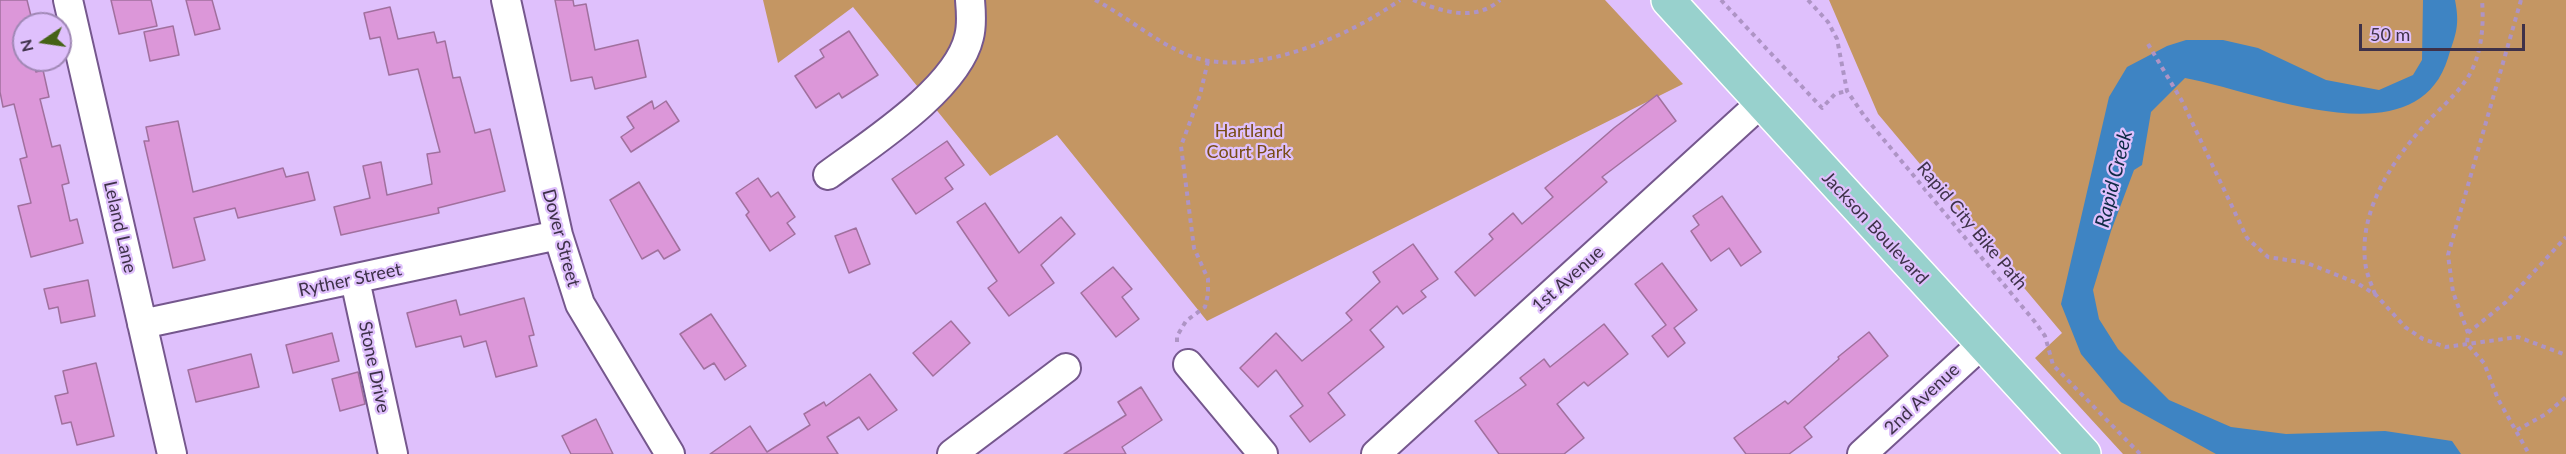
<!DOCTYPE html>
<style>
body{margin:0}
#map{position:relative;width:2566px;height:454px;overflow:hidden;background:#dfc0fc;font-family:Lato,sans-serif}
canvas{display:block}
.north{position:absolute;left:12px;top:12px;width:60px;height:60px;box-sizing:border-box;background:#dfc0fc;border:2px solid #9f87b4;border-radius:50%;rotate:257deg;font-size:16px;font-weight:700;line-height:24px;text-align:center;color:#3e3149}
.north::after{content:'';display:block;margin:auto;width:21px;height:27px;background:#456215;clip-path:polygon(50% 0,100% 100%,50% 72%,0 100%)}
.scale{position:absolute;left:2359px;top:24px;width:166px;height:27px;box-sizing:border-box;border:3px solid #3e3149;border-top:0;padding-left:8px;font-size:18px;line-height:21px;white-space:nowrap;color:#3e3149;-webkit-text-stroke:4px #dfc0fc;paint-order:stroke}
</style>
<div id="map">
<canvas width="2566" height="454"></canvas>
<div class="north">N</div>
<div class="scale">50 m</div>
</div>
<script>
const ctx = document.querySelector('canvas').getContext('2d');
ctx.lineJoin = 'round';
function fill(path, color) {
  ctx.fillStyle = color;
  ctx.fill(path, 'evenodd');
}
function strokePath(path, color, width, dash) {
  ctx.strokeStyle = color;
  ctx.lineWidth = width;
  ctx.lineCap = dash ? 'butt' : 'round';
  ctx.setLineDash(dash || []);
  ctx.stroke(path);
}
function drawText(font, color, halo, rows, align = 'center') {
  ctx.font = font + ' Lato,sans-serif';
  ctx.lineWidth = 4.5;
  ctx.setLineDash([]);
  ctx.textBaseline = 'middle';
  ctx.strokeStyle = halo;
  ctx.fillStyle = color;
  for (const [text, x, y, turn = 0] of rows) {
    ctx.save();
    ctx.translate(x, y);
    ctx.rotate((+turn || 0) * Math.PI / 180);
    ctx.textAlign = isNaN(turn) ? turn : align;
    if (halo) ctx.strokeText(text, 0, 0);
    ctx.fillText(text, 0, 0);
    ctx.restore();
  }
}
fill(new Path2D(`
 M763 0H1605L1683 84 1207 321 1057 135 990 176 853 7 778 63Z
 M1829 0H2566V454H2123L2035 358 2062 333 1878 114Z`), '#c49663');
fill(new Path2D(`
 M2423 0H2455C2460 26 2456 33 2448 58 2416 162 2258 91 2185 78L2151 112 2142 165 2134 170 2111 231 2093 290 2099 319 2118 349 2169 400 2231 427 2286 434 2385 431 2452 441 2461 454H2216L2121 402 2081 354 2061 304 2109 97 2127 67 2167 46 2186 40H2223L2258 48 2326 80 2379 90 2413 75 2422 60Z`), '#3e84c3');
const building = new Path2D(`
 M0 0H27L33 24H24V60H33L36 72 43 70 49 97 40 99 52 147 60 145 69 183 62 185 70 221 77 219 83 243 31 257 18 206 31 203 20 159 27 157 14 104 3 107 0 92Z
 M111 0H151L157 26 119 34Z
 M186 0H212L220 29 195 35Z
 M555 0H573L574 6 586 4 595 50 638 40 646 77 595 89 592 77 571 81Z
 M390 7 398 39 434 32 437 43 445 41 453 78 460 77 475 133 490 129 505 191 438 208 439 213 341 235 334 207 370 198 363 166 381 162 387 195 432 184 427 154 440 152 418 69 389 75 380 37 370 39 364 13Z
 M173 26 179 55 150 61 144 32Z
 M849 31 878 75 842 98 839 93 816 108 795 76 824 57 820 50Z
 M1657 95 1676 121 1602 177 1607 182 1475 296 1455 272 1493 239 1489 234 1513 213 1522 224 1553 197 1545 188 1614 128Z
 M652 101 654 109 666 101 679 121 631 152 621 137 634 128 627 117Z
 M178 121 193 192 283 168 286 177 308 172 315 200 238 218 235 208 194 218 205 260 173 268 144 141H149L146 127Z
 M947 141 964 165 945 178 953 189 916 214 892 179Z
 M758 178 771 197 778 192 795 217 787 223 795 234 770 251 746 215 749 212 736 193Z
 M639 182 680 250 664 259 658 250 642 259 610 200Z
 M1722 196 1761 252 1741 266 1729 248 1711 261 1691 231 1699 225 1693 216Z
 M985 203 1019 253 1061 217 1075 234 1041 265 1054 283 1009 316 988 288 997 281 957 222Z
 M856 228 870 264 849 273 835 236Z
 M1413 244 1438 279 1421 291 1426 297 1403 314 1397 306 1370 330 1384 347 1328 393 1345 415 1310 442 1290 416 1303 406 1276 370 1258 387 1240 368 1276 333 1302 361 1352 320 1346 313 1380 282 1373 272Z
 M1662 263 1697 310 1674 328 1685 343 1668 357 1652 336 1666 325 1635 284Z
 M1113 267 1132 289 1122 297 1139 319 1116 337 1081 293Z
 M88 280 95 316 61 323 58 307 49 309 44 289Z
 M524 298 534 335 529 336 537 366 496 377 486 341 464 347 461 336 416 347 407 313 456 300 460 315Z
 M711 314 746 366 725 380 714 363 704 369 680 334Z
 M951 321 970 343 933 376 913 353Z
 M1604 324 1628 354 1588 386 1584 382 1557 404 1584 438 1564 454H1499L1475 421 1526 385 1520 378 1544 359 1550 367Z
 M1869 332 1888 356 1804 427 1812 437 1789 454H1746L1734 438 1785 401 1788 404 1839 359 1838 357Z
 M332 333 339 361 293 373 286 345Z
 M251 354 259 387 196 402 188 370Z
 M96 363 114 436 77 445 71 422 62 424 55 396 68 393 63 371Z
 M358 372 365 404 340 411 332 379Z
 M870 374 897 410 868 430 859 417 827 437 838 454H710L750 426 767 452 810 425 804 414 824 402 826 406Z
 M1141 387 1162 420 1122 447 1126 454H1064L1126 415 1118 402Z
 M596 419 613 454H571L562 436Z`);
fill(building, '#dc97d9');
strokePath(building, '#a1709e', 1.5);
const minor = new Path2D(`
 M68 0 172 454
 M506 0 558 235 580 304 670 454
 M828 175C870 144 957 89 969 37 972 26 971 11 970 0
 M355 280 393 454
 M142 324 558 235
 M1188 364 1263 454
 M952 454 1066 368
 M1376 454 1761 103
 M1862 454 1982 344`);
const major = new Path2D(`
 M1668 0 2084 454`);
strokePath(minor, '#75578d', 32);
strokePath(major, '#fff', 36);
strokePath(new Path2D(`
 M1095 0C1128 17 1155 42 1190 56 1253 79 1348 37 1400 0
 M1413 0C1441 11 1474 23 1500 0
 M1721 0 1822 108 1835 94 1847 91
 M1808 0 1828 22 1837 39 1847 91 1865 117 2035 322 2045 336 2053 365 2140 454
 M2521 0 2448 255 2453 292 2468 333 2467 344 2484 363 2498 399 2529 454
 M2148 44 2182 101 2247 238 2268 257 2307 263 2357 283 2376 295 2405 327 2423 339 2446 347 2518 337 2566 355
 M2375 294C2372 286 2368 277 2366 268 2356 211 2395 156 2432 117 2446 103 2461 90 2471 72 2482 50 2484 24 2482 0
 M2468 333 2506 302 2566 237
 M1177 342V336L1186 321 1205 307 1208 294V279L1194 248 1181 146 1200 95 1208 61
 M2517 430 2546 414 2566 397`), '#ae94c5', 4, [4.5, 4.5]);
strokePath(minor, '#fff', 28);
strokePath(major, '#98d1cd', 33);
drawText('18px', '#774c14', '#dfc0fc', [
 ["Hartland",1249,131],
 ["Court Park",1249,152]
]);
drawText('18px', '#3e3149', '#dfc0fc', [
 ["Rapid City Bike Path",1972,226,50],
 ["Leland Lane",120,227,77],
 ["Jackson Boulevard",1875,228,47],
 ["Dover Street",561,238,75],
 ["1st Avenue",1568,279,-42],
 ["Ryther Street",350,280,-12],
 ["Stone Drive",374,367,78],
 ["2nd Avenue",1922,399,-43]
]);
drawText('italic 20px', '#0e2b45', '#dfc0fc', [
 ["Rapid Creek",2114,179,-76]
]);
</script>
